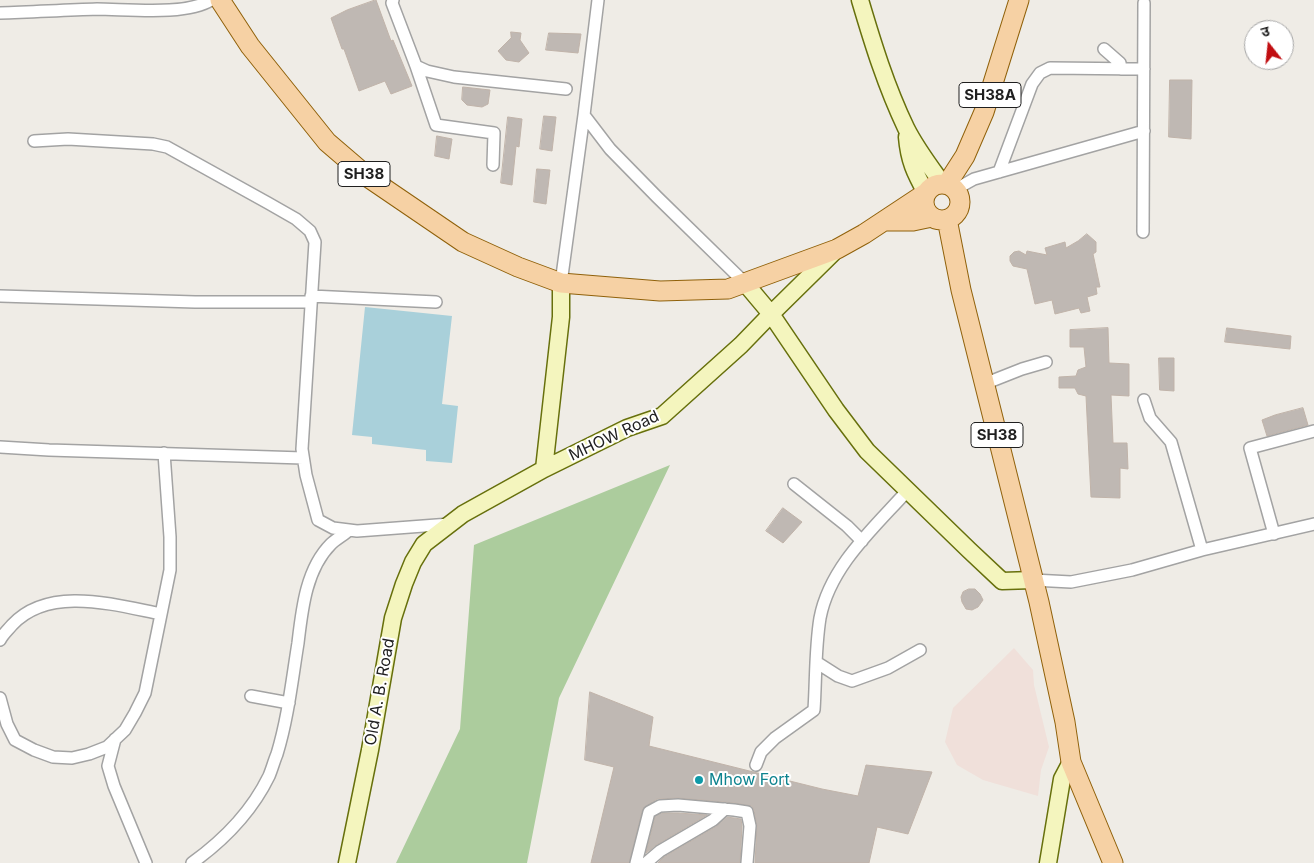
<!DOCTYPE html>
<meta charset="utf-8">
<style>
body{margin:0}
#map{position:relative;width:1314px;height:863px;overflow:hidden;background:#efece6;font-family:Inter,"Noto Sans Devanagari",sans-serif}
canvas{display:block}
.north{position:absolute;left:1244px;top:20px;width:50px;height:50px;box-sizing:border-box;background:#fff;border:1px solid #a5a5a5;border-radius:50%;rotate:344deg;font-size:14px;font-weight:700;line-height:20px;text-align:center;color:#1f1f1f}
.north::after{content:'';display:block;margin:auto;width:18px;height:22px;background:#c10e11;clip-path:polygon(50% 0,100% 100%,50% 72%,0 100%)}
</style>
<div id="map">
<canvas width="1314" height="863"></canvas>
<div class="north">उ</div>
</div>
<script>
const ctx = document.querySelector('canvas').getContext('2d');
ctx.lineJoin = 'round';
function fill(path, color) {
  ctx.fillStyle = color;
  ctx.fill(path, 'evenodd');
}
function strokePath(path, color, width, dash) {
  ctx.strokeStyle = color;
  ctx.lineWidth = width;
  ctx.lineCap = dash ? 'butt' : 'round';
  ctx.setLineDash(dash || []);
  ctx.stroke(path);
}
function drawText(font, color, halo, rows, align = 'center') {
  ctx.font = font + ' Inter,sans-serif';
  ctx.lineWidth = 4;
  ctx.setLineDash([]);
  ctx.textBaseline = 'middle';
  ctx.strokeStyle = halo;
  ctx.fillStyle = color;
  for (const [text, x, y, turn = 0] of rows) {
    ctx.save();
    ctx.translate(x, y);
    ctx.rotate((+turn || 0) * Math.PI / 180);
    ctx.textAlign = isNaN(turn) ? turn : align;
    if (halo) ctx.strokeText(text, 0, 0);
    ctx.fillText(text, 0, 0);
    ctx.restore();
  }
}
fill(new Path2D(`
 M1014 648 1033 670 1034 685 1049 747 1041 770 1038 796 983 780 957 765 945 742 953 708Z`), '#f0e0da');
fill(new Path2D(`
 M670 465 559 698 527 863H396L460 729 474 545Z`), '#accc9d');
fill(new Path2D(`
 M365 307 452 316 442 404 458 406 452 463 426 461V450L372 444V437L352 435Z`), '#a9d0da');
const building = new Path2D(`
 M376 0 391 41 393 40 412 86 391 94 385 81 359 91 344 49H342L331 18 347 10Z
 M511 32 521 33 520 40 529 53 519 62 506 60 498 51 511 38Z
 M549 33 581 34 578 53 546 50Z
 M1170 80H1192L1191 139 1169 137Z
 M463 87 490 90 488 104 482 107 467 105 462 100Z
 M544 116 556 117 552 151 540 149Z
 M508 117 522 119 519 147 516 146 512 185 501 183Z
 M437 136 452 139 449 159 435 156Z
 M537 169 550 170 546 204 534 202Z
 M1087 234 1096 242V252L1093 254 1100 287H1096L1097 294 1087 297 1090 311 1081 313 1079 308 1055 314 1052 300 1035 304 1027 269 1013 266 1010 261V256L1014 252 1019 251 1026 255 1027 251 1047 255 1045 248 1065 242 1066 248 1078 241Z
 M1108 328 1109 363 1129 364V396L1111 395 1113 443H1127L1128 469 1120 468V498L1091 497 1086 396 1078 394 1075 388H1059V377L1076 376 1078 370 1086 367 1084 347H1070V330Z
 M1227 328 1291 336 1290 349 1225 342Z
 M1159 358H1174V391L1160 390Z
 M1303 408 1308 425 1267 436 1262 420 1275 415Z
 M783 508 802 522 783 543 766 531Z
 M969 589H975L980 594 983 600 978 607 972 610 966 609 962 602 961 597 963 592Z
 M590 692 653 717 649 746 822 789 858 796 866 765 932 772 908 834 877 827 869 863H755L757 826 754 810 752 806 735 803 678 798 657 799 643 808 629 863H591L614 767 585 760Z
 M662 813H678L707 815 656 845 646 853 655 817Z
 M727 817 741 819 742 826 740 863H658L664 857 717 826Z`);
fill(building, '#bfb8b3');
strokePath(building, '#c0b3a9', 1);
const street = new Path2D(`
 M393 0 392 3 416 66 427 71 454 77 566 89
 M0 13C32 12 65 10 97 9 126 9 187 16 211 0
 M1104 49 1120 63 1121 69
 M416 66 436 125 494 133 493 165
 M584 115 610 149 657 197 745 283
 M34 141 68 139 153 144 167 147 268 203 296 219 310 231 315 242 302 449 306 475 318 520 333 528 357 531 450 524
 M999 172 1032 84 1040 73 1050 68 1144 69
 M956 189 974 179 1144 131
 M1143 232 1144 3
 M561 283 584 115 598 0
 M0 296 195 302H311
 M311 296 436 302
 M984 384 1022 369 1046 362
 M1144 400 1150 418 1171 442 1202 550
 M0 447 49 450 303 458
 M794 484 847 526 862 541
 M1274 534 1250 448 1314 431
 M1033 580 1071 582 1132 570 1202 550 1314 524
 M0 640C3 634 8 630 12 625 49 585 115 605 161 614
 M816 662 838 676 852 681 888 668 920 650
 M251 696 289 703
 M0 698 7 724 15 740 34 750 53 757 72 758 89 754 107 747 125 730 135 713 145 693 170 570V537L164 453
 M115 739 108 766 114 786 146 863
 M756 765 761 752 775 738 814 710C816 680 815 649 820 618 830 566 874 528 908 490
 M192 863C224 840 252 811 269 776 272 769 274 761 277 754 288 718 292 680 298 643 302 609 306 569 331 544 336 539 344 535 349 530
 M636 863 649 812 660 806 678 805 734 810 747 812 750 826 747 863
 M646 863 660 851 713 820 725 809`);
const secondary = new Path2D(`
 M860 0C873 44 886 86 906 128 916 148 929 165 942 183
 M907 137C909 161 915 173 926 193
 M745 283 771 314 836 410 867 451 969 550 1002 581 1033 580
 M544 469 561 317V283
 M347 863 370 750 393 618 404 584 413 562 424 544 463 514 544 469 627 428 662 416 741 345 771 314 837 249
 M1048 863 1062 779 1071 762`);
const primary = new Path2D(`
 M220 0 250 46 327 142 369 178 463 242 518 267 561 283 660 291 728 289 837 249 864 234 926 193
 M924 202a18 18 0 1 1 36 0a18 18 0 1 1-36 0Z
 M947 184 965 156 984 112 1019 0
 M947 219 961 290 1039 602 1065 722 1071 762 1113 863
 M884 221H913L932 217`);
strokePath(street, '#a3a3a3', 14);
strokePath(secondary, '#67700c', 19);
strokePath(primary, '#90610a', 21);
strokePath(street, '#fff', 11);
strokePath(secondary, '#f4f5be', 16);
strokePath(primary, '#f6d1a4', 19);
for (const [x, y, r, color] of [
 [699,780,5,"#0f9aa8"]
]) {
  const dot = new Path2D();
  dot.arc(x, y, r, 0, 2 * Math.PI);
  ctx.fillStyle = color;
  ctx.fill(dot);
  strokePath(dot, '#fff', 2);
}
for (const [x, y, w] of [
 [990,95,62],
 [364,174,52],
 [997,435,52]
]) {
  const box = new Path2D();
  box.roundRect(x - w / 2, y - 12.5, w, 25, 4);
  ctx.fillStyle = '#fff';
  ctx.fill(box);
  strokePath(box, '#1f1f1f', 1);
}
drawText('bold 15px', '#1f1f1f', null, [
 ["SH38A",990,95],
 ["SH38",364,174],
 ["SH38",997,435]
]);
drawText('16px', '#1f1f1f', '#fff', [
 ["MHOW Road",614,436,-25],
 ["Old A. B. Road",380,692,-80]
]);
drawText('16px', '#0d838f', '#fff', [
 ["Mhow Fort",709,780]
], 'left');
</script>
